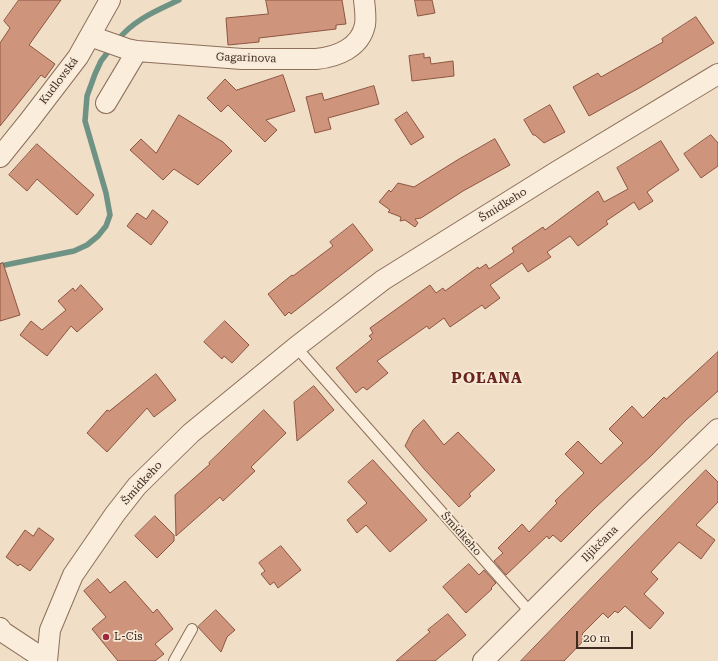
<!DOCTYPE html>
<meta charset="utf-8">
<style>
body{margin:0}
#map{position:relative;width:718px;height:661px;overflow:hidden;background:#f0dec7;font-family:"Roboto Serif",serif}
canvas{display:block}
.scale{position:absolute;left:576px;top:631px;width:57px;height:18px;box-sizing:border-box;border:2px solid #3d2a20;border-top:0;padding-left:5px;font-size:12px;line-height:14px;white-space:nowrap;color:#3d2a20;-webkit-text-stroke:3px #f7ead7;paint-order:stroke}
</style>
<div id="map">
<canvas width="718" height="661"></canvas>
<div class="scale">20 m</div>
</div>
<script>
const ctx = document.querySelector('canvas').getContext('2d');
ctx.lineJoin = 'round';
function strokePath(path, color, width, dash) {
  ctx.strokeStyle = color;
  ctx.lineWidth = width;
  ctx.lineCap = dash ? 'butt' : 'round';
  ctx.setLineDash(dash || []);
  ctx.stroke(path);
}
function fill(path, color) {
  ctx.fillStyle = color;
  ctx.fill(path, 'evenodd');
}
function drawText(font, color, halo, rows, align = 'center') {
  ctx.font = font + ' "Roboto Serif",serif';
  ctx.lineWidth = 3.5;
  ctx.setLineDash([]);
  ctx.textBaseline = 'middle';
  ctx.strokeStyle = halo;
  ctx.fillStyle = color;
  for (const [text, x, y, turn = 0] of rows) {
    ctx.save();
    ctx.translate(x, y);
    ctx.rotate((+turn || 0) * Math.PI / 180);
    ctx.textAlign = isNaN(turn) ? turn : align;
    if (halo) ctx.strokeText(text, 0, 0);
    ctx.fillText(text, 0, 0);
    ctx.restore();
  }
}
strokePath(new Path2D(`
 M117 41C133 20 156 11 179 0
 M0 266 74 251 87 245 98 236 106 226 110 215 106 193 85 121 87 96 95 74 101 61 111 48`), '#6e9385', 5.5);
const building = new Path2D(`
 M19 0H61L29 45 55 64 45 78 41 75 0 126V43L10 28 4 21Z
 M266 0H342L346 24 336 25V29L259 38V42L228 45 226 18 268 14Z
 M415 0H432L435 13 418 16Z
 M696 17 714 43 641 87 589 116 573 87 598 73 601 77 663 42 662 39Z
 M424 54V58L430 57 431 64 453 61 454 76 412 81 409 56Z
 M283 75 295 111 266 120 277 130 265 142 228 105 221 112 207 98 225 79 236 90Z
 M374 86 379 104 328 118 331 129 315 133 306 97 322 93 324 100Z
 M550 105 565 132 544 143 535 135H533L524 120Z
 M407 112 424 137 411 145 395 120Z
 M179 115 223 142 232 151 198 185 174 169 163 180 130 150 141 139 156 153Z
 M711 135 718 143V166L701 178 684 154Z
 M495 139 510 165 463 191 421 218 415 219 418 223 415 227 405 220 400 221 401 217 388 212 390 210 379 202 389 190 391 192 398 183 414 187 459 159Z
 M661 141 679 170 658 184 647 192 653 201 639 210 634 202 606 221 608 224 578 246 570 236 547 252 551 257 528 272 522 263 490 285 500 298 485 309 482 305 450 327 444 318 429 329 427 326 377 361 388 373 367 390 363 387 356 393 336 368 372 339 369 336 373 333 370 328 430 285 436 293 443 288 445 291 478 267 479 269 486 264 489 269 514 252 512 248 543 227 545 230 598 191 604 202 628 189 617 168Z
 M37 144 94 195 77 215 37 179 27 191 9 175Z
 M153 210 168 222 151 245 127 226 137 213 146 219Z
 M353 224 373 250 291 314 289 312 285 316 268 294 292 275 293 276 333 246 330 242Z
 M3 263 20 315 0 321V264Z
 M81 285 103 309 77 332 71 326 47 356 20 335 31 321 42 330 66 310 58 301 73 288 75 291Z
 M225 321 249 345 232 363 224 356 222 359 204 342Z
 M718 352V391L686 420 651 456 596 507 561 542 553 535 549 539 547 536 506 575 494 561 503 553 498 548 522 524 529 532 557 503 555 501 584 473 565 454 578 441 601 464 623 443 609 429 632 406 643 418 664 397 666 399Z
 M156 374 176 400 154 417 147 408 107 452 87 433 107 410 109 411Z
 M314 386 334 410 297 441 294 402Z
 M264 410 286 433 251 467 255 471 223 501 220 497 176 536 175 495 210 464 209 463Z
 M424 420 444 445 458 432 495 470 469 494 471 496 459 507 425 470 405 446 413 430Z
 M373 460 427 520 390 552 366 525 357 533 347 520 367 503 348 482Z
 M706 470 718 482V502L696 525 715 540 701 559 679 542 651 572 658 579 644 594 664 613 650 629 625 606 618 613 615 611 608 618 603 613 582 634 586 638 564 661H521Z
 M155 516 174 535V541L157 558 135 536Z
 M39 528 54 539 30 571 20 564 18 566 6 557 25 530 33 536Z
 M281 546 301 570 278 588 274 582 270 585 261 574 265 571 259 563Z
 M469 564 479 575 484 570 496 583 491 588 492 589 466 613 443 587Z
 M98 579 110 593 125 581 153 613 157 609 173 629 155 644 164 654 155 661H118L92 629 106 617 84 591Z
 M216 610 235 630 227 637 221 652 198 627Z
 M448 614 466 635 435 661H396L430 632 428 630Z`);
fill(building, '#cf947c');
strokePath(building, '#8d5540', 1);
const service = new Path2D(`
 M296 347 531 613
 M174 661 192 629`);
const minor = new Path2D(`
 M90 36 127 49 137 51 242 59H316C337 57 360 48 365 25 366 18 365 8 364 0
 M106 103 137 51
 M0 157 29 121 78 57 110 0
 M0 628 3 632 47 661
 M47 661 50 630 73 575 115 514 137 486 191 433 296 347 383 280 556 172 718 74
 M483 661 635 509 718 429`);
strokePath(service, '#8d6f5c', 12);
strokePath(minor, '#8d6f5c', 22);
strokePath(service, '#faeddb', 10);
strokePath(minor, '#faeddb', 20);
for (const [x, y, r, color] of [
 [106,637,4,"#9e293a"]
]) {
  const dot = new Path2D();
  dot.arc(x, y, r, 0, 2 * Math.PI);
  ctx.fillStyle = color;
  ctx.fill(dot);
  strokePath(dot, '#f7ead7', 1.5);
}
drawText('11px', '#3d2a20', '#f7ead7', [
 ["Gagarinova",246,58,2],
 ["Kudlovská",59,81,-53],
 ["Šmidkeho",503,205,-32],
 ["Šmidkeho",142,483,-48],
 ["Šmidkeho",461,534,48],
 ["Iljikčana",600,544,-45]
]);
drawText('11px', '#3d2a20', '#f7ead7', [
 ["L-Cis",114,637]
], 'left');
ctx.letterSpacing = '1px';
drawText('bold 15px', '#6b241e', '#f7ead7', [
 ["POĽANA",487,379]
]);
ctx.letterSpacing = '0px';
</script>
